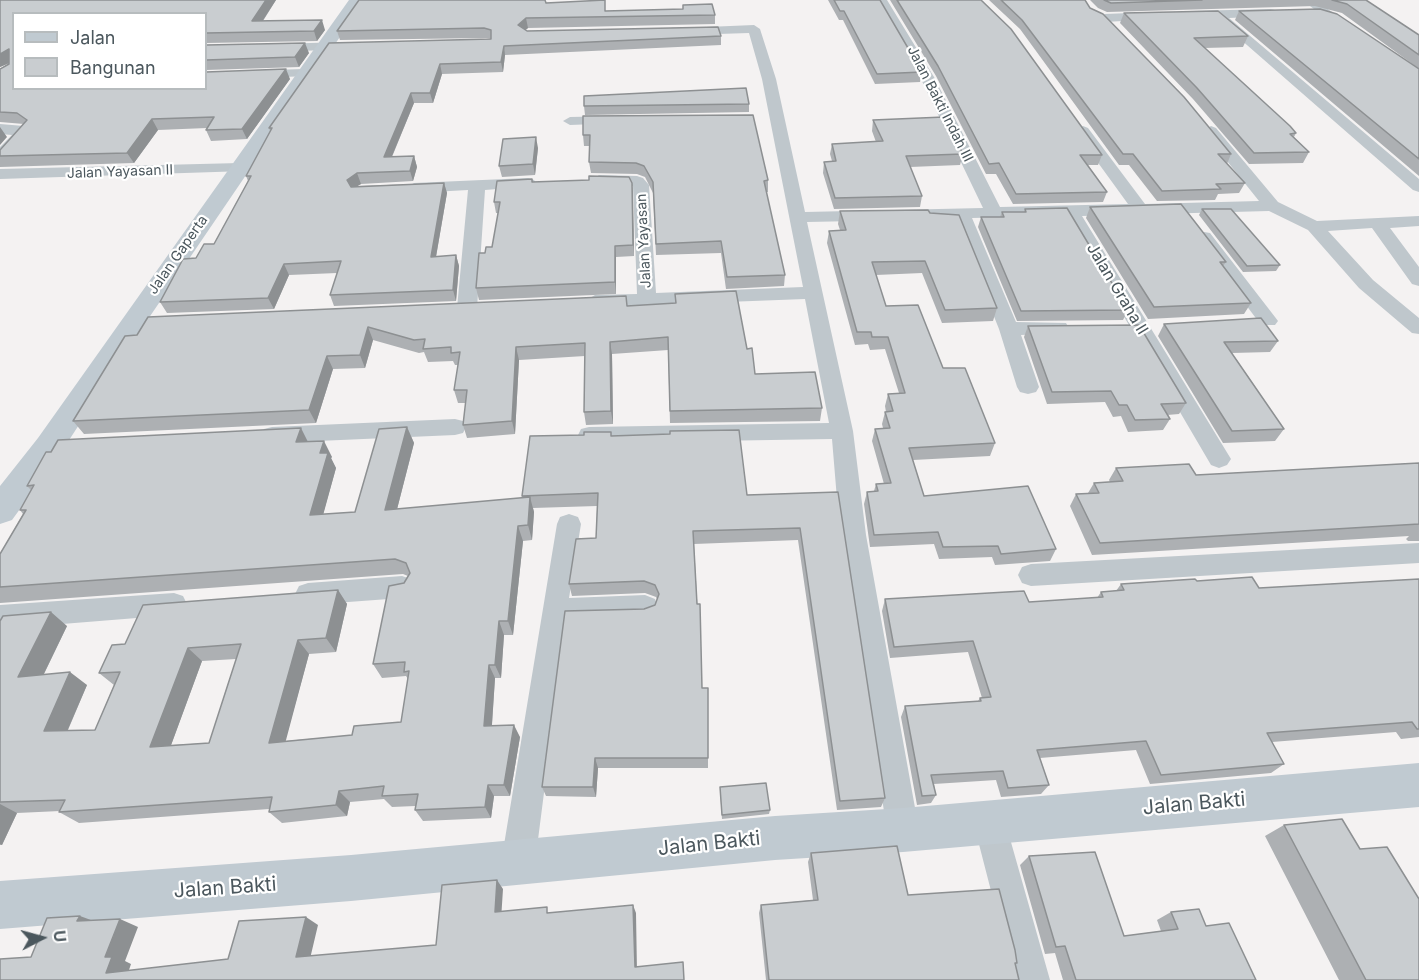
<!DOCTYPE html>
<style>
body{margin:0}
#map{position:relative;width:1419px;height:980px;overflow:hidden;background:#f4f2f2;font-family:Inter,sans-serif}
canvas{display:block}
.legend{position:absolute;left:12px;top:12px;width:195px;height:78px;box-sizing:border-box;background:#fff;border:2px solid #b7bcbe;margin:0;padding:8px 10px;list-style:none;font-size:18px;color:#4b575d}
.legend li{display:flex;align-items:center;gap:12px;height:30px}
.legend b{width:30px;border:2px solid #b7bcbe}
.north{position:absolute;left:12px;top:908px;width:60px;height:60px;-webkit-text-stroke:4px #fff;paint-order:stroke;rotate:84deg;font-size:16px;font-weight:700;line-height:24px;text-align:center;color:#4b575d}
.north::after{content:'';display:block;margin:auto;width:21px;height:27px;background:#4b575d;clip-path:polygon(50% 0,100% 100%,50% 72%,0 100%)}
</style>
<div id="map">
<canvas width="1419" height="980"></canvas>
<ul class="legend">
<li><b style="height:8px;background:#c0cad1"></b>Jalan</li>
<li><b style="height:16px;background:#c9cdd0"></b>Bangunan</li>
</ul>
<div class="north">U</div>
</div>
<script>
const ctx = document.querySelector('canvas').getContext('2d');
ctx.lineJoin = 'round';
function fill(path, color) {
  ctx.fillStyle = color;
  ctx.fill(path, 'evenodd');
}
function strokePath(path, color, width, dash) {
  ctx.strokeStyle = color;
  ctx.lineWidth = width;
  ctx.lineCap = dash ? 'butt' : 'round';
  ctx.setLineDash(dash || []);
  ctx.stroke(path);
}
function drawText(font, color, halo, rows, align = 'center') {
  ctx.font = font + ' Inter,sans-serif';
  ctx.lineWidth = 4.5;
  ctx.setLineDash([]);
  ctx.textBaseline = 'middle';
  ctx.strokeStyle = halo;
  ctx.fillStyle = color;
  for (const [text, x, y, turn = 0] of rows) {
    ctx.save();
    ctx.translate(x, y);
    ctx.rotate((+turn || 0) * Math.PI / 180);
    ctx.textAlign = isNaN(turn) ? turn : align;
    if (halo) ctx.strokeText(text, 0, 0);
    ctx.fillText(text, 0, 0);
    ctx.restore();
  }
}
fill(new Path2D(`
 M875 0H887L934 77 1000 207 1128 204 1075 131 1083 126 1088 128 1145 204 1259 201 1203 131 1211 126 1216 128 1278 202 1317 221 1419 216V226L1390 228 1419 267V286L1412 284 1372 228 1328 231 1373 280 1419 318V334L1412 333 1359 288 1308 230 1269 211 1082 216 1231 459 1227 465 1219 468 1211 465 1065 216 972 218 1016 322 1066 323 1069 328 1066 333 1021 335 1039 387 1036 392 1028 394 1020 392 1017 387 999 329 955 219 807 222 853 431 866 535 919 830 914 841 903 846 892 841 887 830 840 535 832 439 589 443 581 441 578 435 581 429 589 427 829 423 805 299 595 307 585 301 595 295 637 294 633 186 593 183 591 180 599 175 637 176 643 178 649 185 656 293 803 287 762 79 749 33 687 35 683 34V28L754 25 760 29 776 79 805 212 983 208 920 77Z
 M1302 0H1316L1336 15 1326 18Z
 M1271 9 1275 10V16L1229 18 1419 179V192L1413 190 1216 18 1189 19 1183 15 1189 11Z
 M1154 12 1160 16 1158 19 1105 22 1099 18 1105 14Z
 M347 42 353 46 352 49 274 52 267 48 274 44Z
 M304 69 311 73 309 76 206 80V72Z
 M616 116 623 120 621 123 570 125 563 121 570 117Z
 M0 124 24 126 32 131 6 159 0 161V147L12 135 0 134Z
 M240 163 248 168 246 171 0 179V169Z
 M528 178 534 180 536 183 534 186 485 190 477 308 474 312H460L457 308 468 190 414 193 406 188 414 183Z
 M1204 232 1210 233 1275 317 1278 321 1275 325H1261L1195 237Z
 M455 419 463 421 466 427 463 433 455 435 272 443 264 441 261 435 264 429 272 427Z
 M569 514 578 517 581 524 569 598 645 595 655 599 658 607 655 615 645 619 566 621 535 863 530 875 518 880 506 875 501 863 557 524 560 517Z
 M1419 543V563L1031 586 1022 583 1018 575 1022 567 1031 564Z
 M402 576 411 579 415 587 411 595 402 598 308 605 299 602 295 594 299 586 308 583Z
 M174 593 183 596 187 604 183 612 174 615 0 629V605Z
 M989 805 1000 810 1005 821 1050 980H1014L973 821 978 810Z`), '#bfc7cc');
fill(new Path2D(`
 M349 0H365L142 328 60 454 12 520 0 524V486L38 438Z
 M1419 763V807L903 852 775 860 351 901 0 929V881L351 855 775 816 903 808Z`), '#c0cad1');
fill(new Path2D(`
 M0 0H276L263 21 325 30 317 41 206 43V14L14 88 290 79 247 139 211 141 206 130 207 128 158 130 134 163 0 167V150L24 124 0 122V69L9 63 0 67Z
 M828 0H880L922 72 920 82 875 84 843 20H839Z
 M890 0H981L1102 155 1098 165H1088L1107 192 1103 202 1013 204 996 174H986L936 76Z
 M989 0H1085L1090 8 1231 154 1227 164 1245 183 1239 193 1218 194 1215 200 1157 201 1129 165H1119L1020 29Z
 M1090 0H1366L1419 35V176L1235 20 1239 11 1418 68 1342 13 1315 6 1107 12 1098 8Z
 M546 3 606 11 715 15V24L528 28 525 30 527 31 721 36V45L505 55 503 72 442 74 433 103H414L392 157 414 156 417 167 413 181 361 184 357 186 444 183 447 193 436 257 456 255 459 266 456 301 334 306 330 295 337 273 289 275 274 309 167 313 160 302 196 258 214 244 248 181 246 176 270 131 269 128 491 39 486 38 340 40 337 31Z
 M1124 13 1248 36 1243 47 1204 48 1296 133 1294 137 1309 152 1303 163 1249 164 1193 99 1120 23Z
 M206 45 309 53 299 67 206 70Z
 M749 104V112L585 115 584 106Z
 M583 116 768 180V192H766L785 275 784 286 726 289 721 253 656 255 653 193 645 177 637 174 591 173 589 162 590 146H584L583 135Z
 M873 120 963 154 960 165 910 167 922 196 920 207 834 209 823 173 824 162 832 161 830 154 832 144 876 142 872 131Z
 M538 148 535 175 502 177 499 166Z
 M532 179 533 182 632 183 634 256 616 257V294L479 300 476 288 485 253 492 247 498 213H496L494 202Z
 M1090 207 1226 262 1223 266 1251 303 1244 314 1148 319 1086 218Z
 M1025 209 1128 310 1123 320 1017 321 978 227 981 217H1000L1002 212H1024Z
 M1202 209 1280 265 1276 271 1243 272 1199 215Z
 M840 211 930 213 997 308 993 321 942 323 922 273 876 275 886 306 943 368 995 443 990 456 913 460 924 496 1056 549 1050 561 995 565 992 557 939 559 934 544 870 547 864 504 867 492 874 491 876 484H884L872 441 875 429 883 428 882 424 885 412H886L885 406 888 394 899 393 885 349 870 350 868 344 855 345 827 243 829 231 840 230 838 224Z
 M675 294 747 349 755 374 822 408 820 421 670 423 668 350 612 354 613 424 586 425 584 412 585 356 519 360 515 434 467 438 463 425 466 403H458L454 390 458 365H455L453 361 428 362 424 352 419 353 373 340 365 368 333 369 316 423 84 434 73 421 125 336 675 303Z
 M1164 324 1278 341 1270 352 1232 353 1284 429 1275 441 1223 443 1158 336Z
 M1028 326 1186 403 1179 414 1167 415 1170 419 1163 430 1128 432 1121 416 1113 417 1105 402 1047 404 1024 337Z
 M407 427 414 443 397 509 522 498V496L612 436 747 495 838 492 885 798 881 807 837 810 798 540 694 544 702 688H708V768H598L596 797 546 796 542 787 644 609 655 605 657 599 656 597 645 593 572 596 569 584 596 538 597 506 533 508 534 512 532 540 523 541 513 635H504L501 678H495L492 725 520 737 510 796H494L491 818 423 821 415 810V806L392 807 384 799 350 802 347 816 282 823 269 812V809L79 823 59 812 60 811 17 813 2 845H0V621L67 626 44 674 87 685 68 730H95L114 685 99 673 125 644 338 590 347 604 336 652 309 654 285 741 352 735 401 722 408 679 406 676 382 678 373 664 404 583 408 576 403 574 0 603V554L23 514 20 510 31 490 27 486 308 442 332 457 331 458 336 468 323 514 355 512ZM236 659 209 743 171 745 202 661Z
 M1419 463V541H1408L1406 539 1409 536 1092 555 1070 506 1076 494 1088 493 1094 483 1110 482 1109 480 1116 468 1196 475Z
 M1419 579V737L1401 739 1396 732 1272 742 1284 764 1271 773 1150 784 1136 750 1040 758 1049 785 1041 794 1001 797 996 780 934 784 936 795 931 803 917 805 901 717 905 706 978 701 980 698H982L968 652 890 658 882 611 885 599 1029 602 1097 598 1101 592 1116 591 1121 584 1197 581 1259 588Z
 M720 791 770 810 769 814 722 819Z
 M1284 825 1360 849 1419 980H1339L1265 836Z
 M811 853 908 895 1017 963 1015 964 1019 980H766L759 913 761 905 813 900 808 862Z
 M1029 856 1124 936 1161 931 1157 920 1171 912 1206 926 1256 980H1063L1055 953 1045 954 1020 865Z`), '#adb0b3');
fill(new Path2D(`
 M266 0H276L256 31 252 21Z
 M526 18 528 28 520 35 518 25Z
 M322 20 325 30 317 41 314 31Z
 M305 43 309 53 299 67 295 57Z
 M504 46 505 55 503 72 501 62Z
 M9 49 14 61 0 67V54Z
 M440 64 442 74 433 103 430 93Z
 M286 69 290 79 247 139 242 129Z
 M411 93 414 103 387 168 384 157Z
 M152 119 158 130 134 163 127 153Z
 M0 127 7 137 0 145Z
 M536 137 538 148 535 175 533 164Z
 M414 156 417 167 413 181 410 171Z
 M357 173 361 184 351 190 347 180Z
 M444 183 447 193 434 268 431 257Z
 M632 183 633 194 634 256 633 245Z
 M615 246 616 257V294L615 282Z
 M456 255 459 266 456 301 453 290Z
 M284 264 289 275 274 309 268 298Z
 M368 327 373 340 365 368 360 355Z
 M610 342 612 354 613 424 611 411Z
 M516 347 519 360 515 434 512 421Z
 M327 356 333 369 316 423 309 410Z
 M407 427 414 443 393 525 385 510Z
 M301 428 309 444 296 442Z
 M324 441 332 457 331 458 336 468 319 530 310 515 320 453Z
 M530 497 534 512 532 540 528 525Z
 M518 526 523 541 513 635 508 621Z
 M338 590 347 604 336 652 326 638Z
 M51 612 67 626 36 690 18 677Z
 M499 621 504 635 501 678 495 665Z
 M298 640 309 654 282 755 269 743Z
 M188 648 202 661 166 759 150 747Z
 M489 665 495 678 491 738 484 726Z
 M70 672 87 685 62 743 44 731Z
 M514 725 520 737 510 796 504 785Z
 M595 758 598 768 596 797 593 787Z
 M488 785 494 796 491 818 485 807Z
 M339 791 350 802 347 816 336 805Z
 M0 804 17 813 2 845 0 844Z
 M497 880 503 889 501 920 495 912Z
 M633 905 636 913 637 973 635 967Z
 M80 916 99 923 77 921Z
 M306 917 318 925 309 963 296 957Z
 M120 919 138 927 125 961 131 964 126 979 106 973 105 957Z`), '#8d9092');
const building = new Path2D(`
 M0 0H266L252 21 322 20 314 31 206 33V14H14V88H206V72L286 69 242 129 206 130 214 117 152 119 127 153 0 156V150L27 120 17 113 0 112V69L9 64V49L0 54Z
 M359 0H545L546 3 605 0V11L683 9V5L712 4 715 15 526 18 518 25 527 31 718 27 721 36 504 46 501 62 440 64 430 93H411L384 157 414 156 410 171 357 173 347 180 351 187 444 183 431 257 456 255 453 290 330 295 341 261 284 264 268 298 160 302 183 259 196 258 204 244H214L251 176H246L272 128H269L329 43 491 39V30L484 28 337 31Z
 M834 0H880L922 72 877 74 844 11H840Z
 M897 0H981L1011 29 1102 155H1080L1107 192 1016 194 999 163 989 164 938 66Z
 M1001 0H1085L1090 8 1103 14 1184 97 1231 154H1218L1245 183 1216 184 1221 189 1162 191 1133 154H1123L1022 20Z
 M1104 0H1202L1111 3Z
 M1332 0H1366L1419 35V55L1347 4Z
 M1320 9 1337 14 1419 69V159L1239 11Z
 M1218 11 1248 36 1194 38 1290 126 1296 133 1290 134 1309 152 1254 153 1197 88 1124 13Z
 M305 43 295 57 206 60V45Z
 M746 88 749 104 584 106V96Z
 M753 115 768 180 764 181 785 275 727 277 721 241 656 244 653 182 644 166 636 163 589 162 590 135H583V116Z
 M944 117 963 154 906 156 922 196 835 198 824 162 836 161 832 144 883 141 873 120Z
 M536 137 533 164 499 166 503 139Z
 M589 176 629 177 632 183 633 245 615 246V282L476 288 479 253H485L486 247H492L500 202H494L497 181 532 179V182L589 180Z
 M1181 204 1226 262H1220L1251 303 1154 307 1090 207Z
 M1067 208 1128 310 1021 311 981 217H1004L1002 212H1026L1025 209Z
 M1202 209H1231L1280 265 1247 266Z
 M928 210 930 213 959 215 997 308 945 310 925 261 872 262 886 306 918 305 943 368H965L995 443 909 448 924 496 1028 486 1056 549 1001 554 998 546 943 547 938 532 874 535 867 492 878 491 876 484 891 483 875 429 890 428 885 412 893 411 888 394 905 393 888 337H872L871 332H857L829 231 846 230 840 211Z
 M736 291 747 349 752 348 755 374 815 372 822 408 670 411 668 337 610 342 611 411 584 412 585 343 516 347 512 421 463 425 467 390H454L460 352 451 353V347L423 349 425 339 414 340 368 327 360 355 327 356 309 410 73 421 125 336 137 335 148 317 626 296 627 306 676 303 675 294Z
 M1261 318 1278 341 1224 342 1284 429 1232 431 1164 324Z
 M1139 325 1186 403 1161 404 1170 419 1135 420 1127 405H1119L1111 391 1052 392 1028 326Z
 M407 427 385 510 530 497 528 525 518 526 508 621H499L495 665H489L484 726 514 725 504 785H488L485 807 415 810 418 794 382 796 384 786 339 791 336 805 269 812 272 797 59 812 65 800 0 802V621L3 616 51 612 18 677 70 672 44 731 95 730 120 672 99 673 112 645 125 644 143 605 338 590 326 638 298 640 269 743 352 735 354 726 401 722 409 671 404 672 405 662 373 664 389 586 404 583 410 573 406 563 395 559 0 587V554L26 510H20L34 485 27 486 46 452H51L58 440 301 428 296 442 324 441 320 453H328L310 515 355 512 379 429ZM241 644 209 743 150 747 188 648Z
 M739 430 747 495 838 492 885 798 840 801 800 528 693 531 697 604H700L702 688H708V758H595L593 787H542L565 611 644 609 655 605 659 594 655 585 644 581 569 584 576 539 596 538 598 493 522 496 530 436 584 435V432H611V436L670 434V431Z
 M1419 463V524L1100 543 1076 494 1099 493 1094 483 1123 481 1116 468 1189 464 1196 475Z
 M1252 577 1259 588 1419 579V729H1417L1412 722 1267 733 1284 764 1161 775 1146 741 1037 750 1049 785 1008 788 1003 771 931 775 936 795 922 796 905 706 981 701 980 698 991 697 973 641 894 647 885 599 1024 591 1029 602 1103 597 1101 592 1124 590 1121 584 1195 579 1197 581Z
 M766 783 770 810 722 815 720 787Z
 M1342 819 1360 849 1387 847 1419 899V980H1366L1284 825Z
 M897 846 908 895 999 889 1015 950 1017 963H1015L1019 980H769L761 905 818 900 811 853Z
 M1095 852 1124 936 1178 929 1171 912 1199 909 1206 926 1229 923 1256 980H1076L1065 946 1056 947 1029 856Z
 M497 880 495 912 547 907V913L633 905 635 967 683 962 684 980H0V959L31 957 47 918 80 916 77 921 120 919 105 957H112L106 973 228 959 239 921 306 917 296 957 436 945 442 885Z`);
fill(building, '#c9cdd0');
strokePath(building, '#8d9092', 1.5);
drawText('14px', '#4b575d', '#fff', [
 ["Jalan Bakti Indah III",940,104,63],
 ["Jalan Yayasan II",120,172,-2],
 ["Jalan Yayasan",644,241,-93],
 ["Jalan Gaperta",178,255,-55]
]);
drawText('16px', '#4b575d', '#fff', [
 ["Jalan Graha II",1117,289,59]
]);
drawText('20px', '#4b575d', '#fff', [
 ["Jalan Bakti",1194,804,-5],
 ["Jalan Bakti",709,844,-6],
 ["Jalan Bakti",225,888,-4]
]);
</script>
